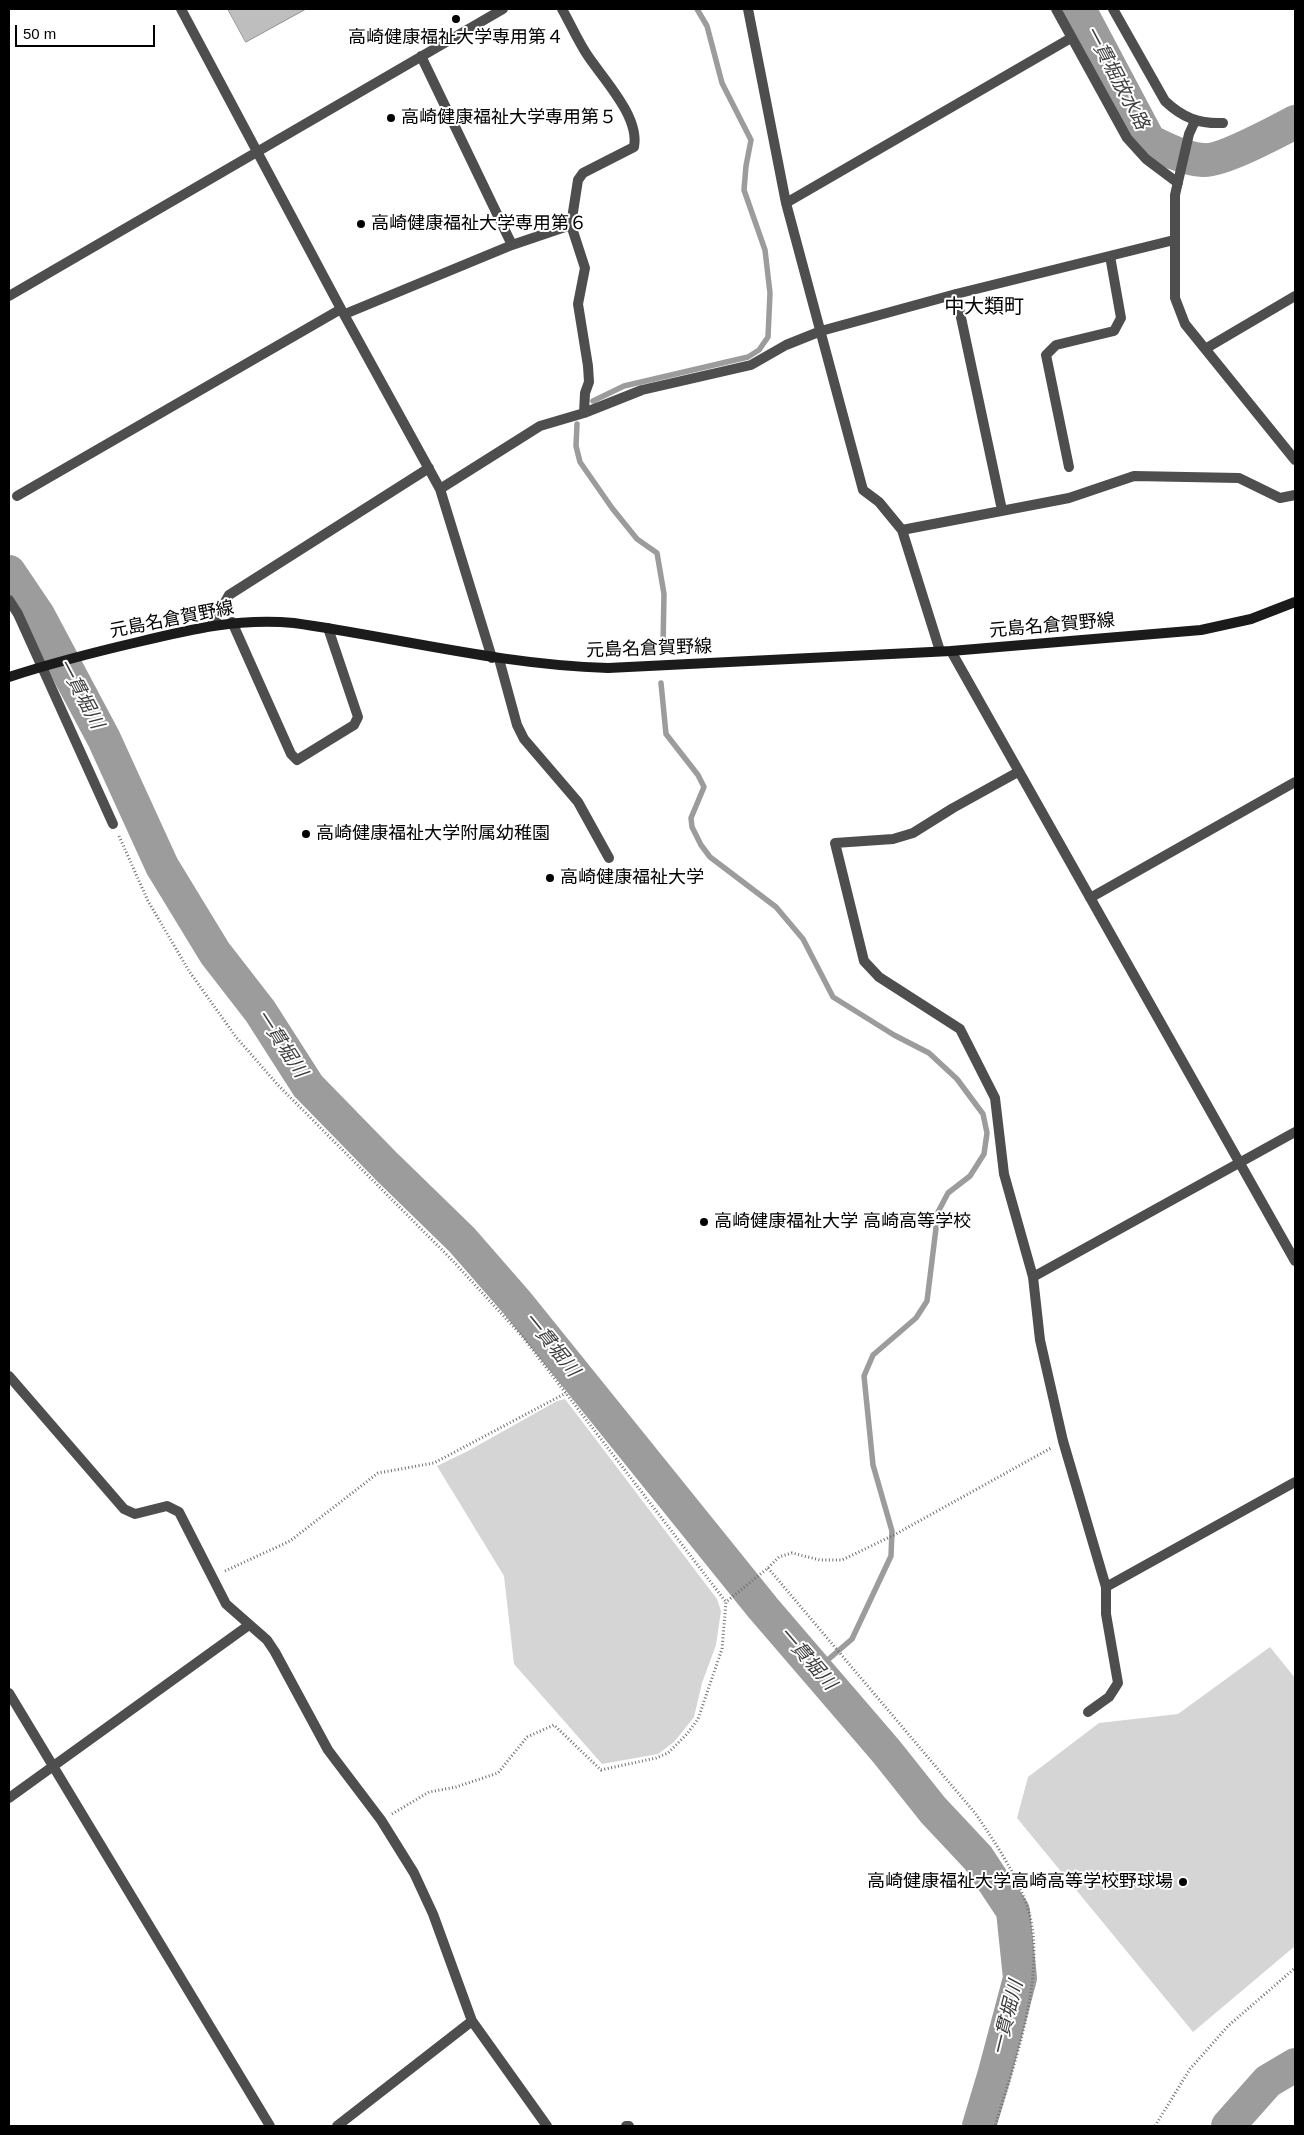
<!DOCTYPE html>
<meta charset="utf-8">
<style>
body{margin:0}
#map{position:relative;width:1304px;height:2135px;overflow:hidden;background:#fff;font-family:Arial,sans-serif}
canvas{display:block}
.frame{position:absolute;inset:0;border:10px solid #000;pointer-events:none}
.scale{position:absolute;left:15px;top:25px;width:140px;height:22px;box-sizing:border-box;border:2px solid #000;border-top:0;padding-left:6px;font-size:15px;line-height:18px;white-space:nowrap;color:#000;-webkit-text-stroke:4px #fff;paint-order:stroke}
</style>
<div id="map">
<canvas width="1304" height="2135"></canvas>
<div class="frame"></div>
<div class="scale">50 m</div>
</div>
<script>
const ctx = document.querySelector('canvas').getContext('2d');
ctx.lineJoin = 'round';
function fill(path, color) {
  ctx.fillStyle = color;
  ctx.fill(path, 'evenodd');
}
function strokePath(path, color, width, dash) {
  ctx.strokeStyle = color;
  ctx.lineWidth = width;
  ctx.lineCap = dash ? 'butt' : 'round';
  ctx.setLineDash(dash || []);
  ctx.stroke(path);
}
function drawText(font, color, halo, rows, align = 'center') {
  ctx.font = font + ' Arial,"Noto Sans JP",sans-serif';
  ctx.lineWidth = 4;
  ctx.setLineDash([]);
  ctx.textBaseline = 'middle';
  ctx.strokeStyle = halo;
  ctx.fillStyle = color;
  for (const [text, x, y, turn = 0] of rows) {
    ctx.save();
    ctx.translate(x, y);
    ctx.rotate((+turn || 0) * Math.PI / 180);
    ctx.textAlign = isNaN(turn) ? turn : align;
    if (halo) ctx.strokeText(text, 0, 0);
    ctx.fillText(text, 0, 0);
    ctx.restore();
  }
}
fill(new Path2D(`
 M565 1399 717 1599 721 1611 716 1645 702 1683 694 1717 674 1742 658 1754 602 1764 514 1664 504 1576 437 1466 468 1451 557 1401Z
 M1270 1647 1295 1678V1946L1193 2032 1017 1818 1028 1777 1099 1723 1178 1714Z`), '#d5d5d5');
strokePath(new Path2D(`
 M593 401 624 386 748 357 759 350 768 337 770 293 765 250 744 190 746 166 751 140 722 83 707 26 697 9
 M577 424 576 446 580 462 612 508 637 539 657 553 664 594 663 646
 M661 683 666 734 698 775 704 787 691 818 692 827 701 845 710 857 776 907 803 939 833 997 894 1035 929 1053 957 1079 983 1114 987 1133 984 1154 970 1176 948 1193 938 1212 927 1301 916 1318 873 1355 864 1376 873 1465 892 1531 891 1556 852 1639 816 1670`), '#9c9c9c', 5.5);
strokePath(new Path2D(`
 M1079 9 1149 141C1165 149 1185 159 1203 160 1220 162 1278 131 1295 122
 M9 572 38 615 104 739 162 866 215 953 260 1011 308 1086 387 1167 462 1240 517 1303 763 1608 886 1751 933 1810 978 1858 1013 1911 1020 1978 994 2076 979 2126
 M1228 2126 1268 2081 1295 2065`), '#9c9c9c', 34);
const building = new Path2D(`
 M228 9H306L246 42Z`);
fill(building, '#bebebe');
strokePath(building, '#929292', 1);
strokePath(new Path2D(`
 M119 836 148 901 189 971 236 1037 277 1084 453 1261 522 1336 726 1602
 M768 1568 975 1813C995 1842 1015 1872 1027 1906 1049 1970 1014 2064 995 2126
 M225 1571 290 1541 378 1473 434 1463 566 1393
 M392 1814 429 1792 456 1787 498 1773 527 1737 554 1725 601 1770 656 1758 668 1753 687 1734 698 1719 722 1649 726 1602 768 1568 779 1557 792 1553 820 1560H842L894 1535 1051 1448
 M1155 2126 1190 2069 1228 2026 1295 1968`), '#707070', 3, [1, 2.5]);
strokePath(new Path2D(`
 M181 9 341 309 440 489 492 658
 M562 9C570 23 577 39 586 53 602 78 640 116 634 147L583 173 578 180 571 225 585 268 578 304 588 366 589 382 585 393 584 413
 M748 9 786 203 863 490 879 502 902 530 940 651
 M1056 9 1127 138 1146 159 1178 183
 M1113 9 1165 101C1183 118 1199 124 1223 123
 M421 56 512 245
 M1195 121 1189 134 1175 195V298L1185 324 1295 460
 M786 203 1071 38
 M956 294 1002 510
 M9 296 503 9
 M345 314 512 245 571 225
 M1205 349 1295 296
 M1069 467 1046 355 1056 345 1114 331 1121 318 1110 256
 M440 489 540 426 584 413 642 390 751 365 786 345 821 331 956 294 1174 240
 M17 496 341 309
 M902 530 1069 498 1134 476 1239 478 1280 498 1295 495
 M9 600 18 614 113 824
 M232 622 291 754 297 760 354 725 358 717 328 628
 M212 625 229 595 429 468
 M951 651 1295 1261
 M499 659 517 725 524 739 578 802 609 858
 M1018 772 953 808 913 833 893 839 835 843 864 961 879 977 960 1029 995 1098 1004 1174 1033 1277 1040 1340 1063 1441 1106 1587V1614L1118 1683 1109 1697 1088 1712
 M1090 898 1295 782
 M1033 1277 1295 1132
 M9 1376 124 1509 135 1514 167 1506 179 1512 226 1604 267 1640 275 1652 328 1750 381 1820 414 1873 433 1914 472 2021 547 2126
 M1106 1587 1295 1482
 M9 1693 270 2126
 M9 1798 249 1625
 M337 2126 472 2021
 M626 2126H629`), '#4e4e4e', 10);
strokePath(new Path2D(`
 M9 677C52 663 95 652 138 642 192 629 238 618 294 623 399 638 502 665 608 668L951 651 1201 630 1251 619 1295 602`), '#1b1b1b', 10);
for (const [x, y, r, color] of [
 [456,19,5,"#000"],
 [391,118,5,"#000"],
 [361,224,5,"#000"],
 [306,834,5,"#000"],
 [550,878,5,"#000"],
 [704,1222,5,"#000"],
 [1183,1882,5,"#000"]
]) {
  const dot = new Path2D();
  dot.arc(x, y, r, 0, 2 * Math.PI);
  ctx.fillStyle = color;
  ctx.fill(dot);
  strokePath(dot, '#fff', 2);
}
drawText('18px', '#000', '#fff', [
 ["高崎健康福祉大学専用第４",456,38,"center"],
 ["高崎健康福祉大学専用第５",401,118],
 ["高崎健康福祉大学専用第６",371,224],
 ["高崎健康福祉大学附属幼稚園",316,834],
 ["高崎健康福祉大学",560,878],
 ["高崎健康福祉大学 高崎高等学校",714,1222],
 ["高崎健康福祉大学高崎高等学校野球場",1173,1882,"right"]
], 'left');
drawText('18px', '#000', '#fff', [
 ["元島名倉賀野線",172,620,-11],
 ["元島名倉賀野線",1052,626,-5],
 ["元島名倉賀野線",649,649,-2]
]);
drawText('italic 19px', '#3d3d3d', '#fff', [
 ["一貫堀放水路",1116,78,62],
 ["一貫堀川",80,694,62],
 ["一貫堀川",281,1044,57],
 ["一貫堀川",551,1345,51],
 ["一貫堀川",807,1659,49],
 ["一貫堀川",1008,2018,-76]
]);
drawText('20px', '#000', '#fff', [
 ["中大類町",984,307]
]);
</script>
